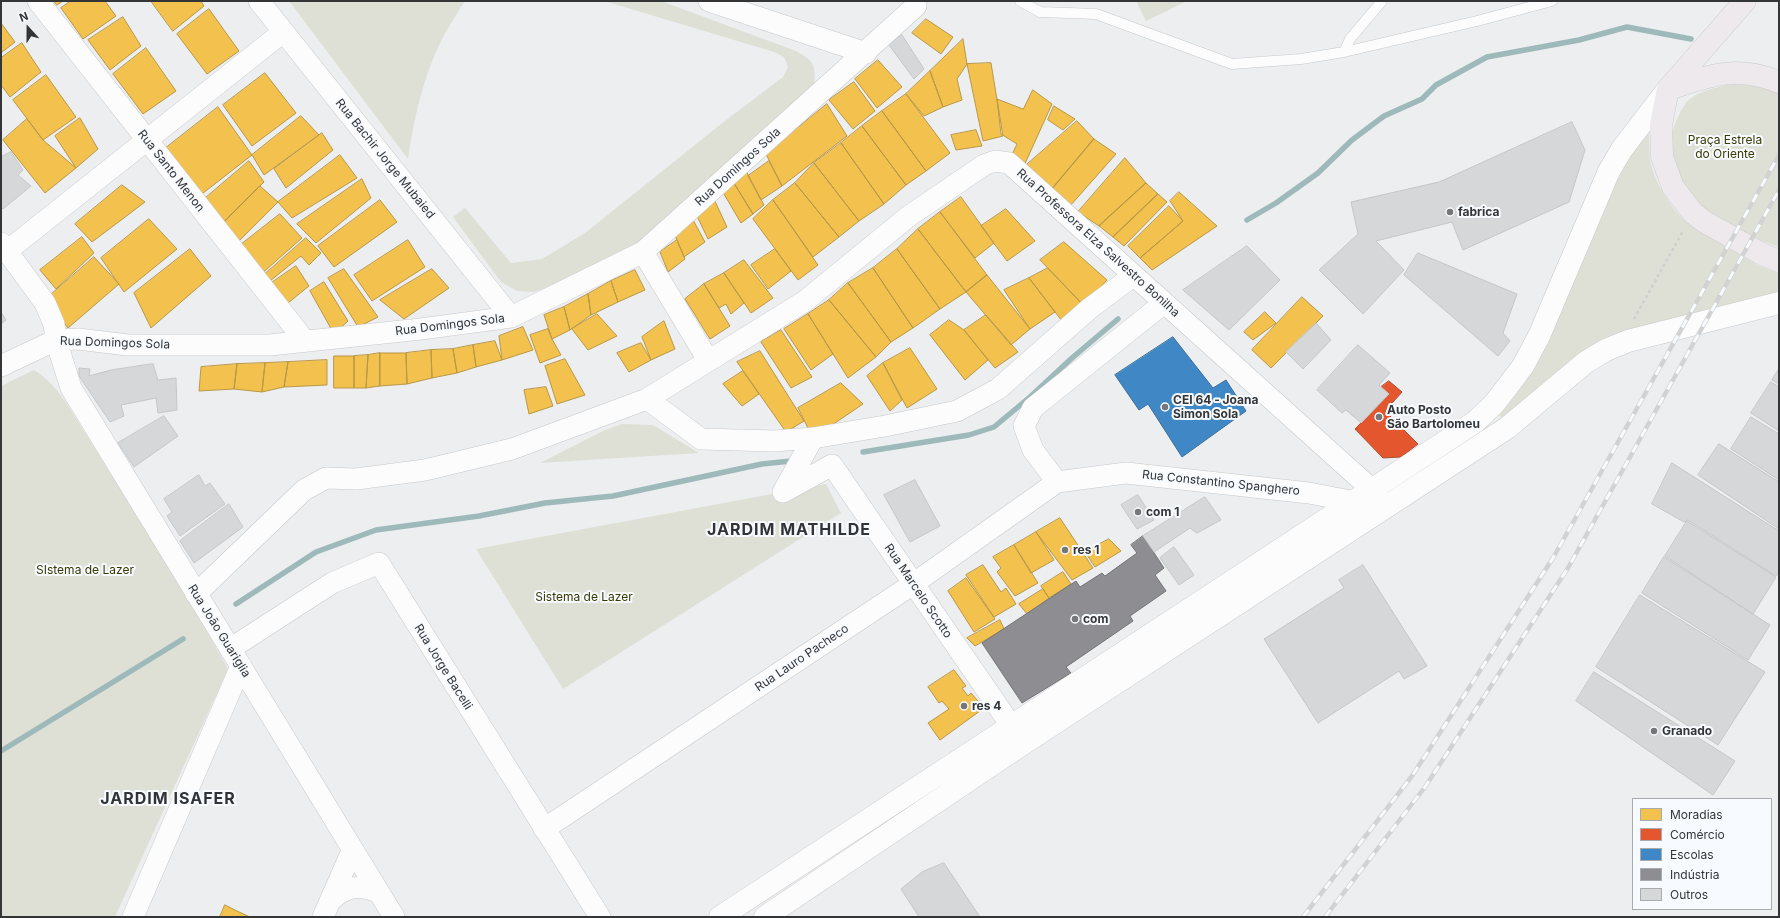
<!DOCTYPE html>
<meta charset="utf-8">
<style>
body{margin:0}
#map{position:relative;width:1780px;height:918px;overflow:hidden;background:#eceef0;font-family:Inter,sans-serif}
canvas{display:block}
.frame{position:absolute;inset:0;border:2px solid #343536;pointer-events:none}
.legend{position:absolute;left:1632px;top:798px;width:140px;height:112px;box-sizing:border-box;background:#f7fbff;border:1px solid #a9acaf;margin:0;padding:5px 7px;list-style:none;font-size:12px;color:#343536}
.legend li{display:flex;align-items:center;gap:8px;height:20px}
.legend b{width:20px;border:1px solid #a9acaf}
.north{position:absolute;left:8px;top:8px;width:40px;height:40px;-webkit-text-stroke:3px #f7fbff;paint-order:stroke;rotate:339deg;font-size:11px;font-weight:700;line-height:16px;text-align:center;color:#343536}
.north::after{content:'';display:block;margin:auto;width:14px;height:18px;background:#343536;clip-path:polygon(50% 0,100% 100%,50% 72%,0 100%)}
</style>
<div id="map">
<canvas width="1780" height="918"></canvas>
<div class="frame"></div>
<ul class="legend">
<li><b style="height:11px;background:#f2c14e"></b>Moradias</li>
<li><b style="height:11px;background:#e4572e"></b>Comércio</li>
<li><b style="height:11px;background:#3f88c5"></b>Escolas</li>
<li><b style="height:11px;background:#8d8d92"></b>Indústria</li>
<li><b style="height:11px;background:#d5d7d9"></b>Outros</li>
</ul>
<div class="north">N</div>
</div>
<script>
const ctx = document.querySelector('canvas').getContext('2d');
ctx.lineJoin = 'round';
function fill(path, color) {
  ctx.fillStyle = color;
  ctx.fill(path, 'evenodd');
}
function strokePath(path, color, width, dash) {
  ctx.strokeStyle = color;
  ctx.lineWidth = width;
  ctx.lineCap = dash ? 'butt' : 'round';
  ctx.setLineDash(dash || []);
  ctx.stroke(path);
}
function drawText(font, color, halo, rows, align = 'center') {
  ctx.font = font + ' Inter,sans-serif';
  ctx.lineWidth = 4;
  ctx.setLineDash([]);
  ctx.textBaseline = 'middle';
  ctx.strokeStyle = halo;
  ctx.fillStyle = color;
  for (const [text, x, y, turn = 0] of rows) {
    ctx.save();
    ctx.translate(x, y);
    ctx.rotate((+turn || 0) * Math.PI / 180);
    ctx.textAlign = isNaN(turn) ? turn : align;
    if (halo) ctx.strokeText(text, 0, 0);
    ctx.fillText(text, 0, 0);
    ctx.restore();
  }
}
fill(new Path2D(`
 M289 1H465C457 14 448 27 441 41 423 78 414 118 408 159Z
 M604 1H661L796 51C814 61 816 65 814 86L645 237 605 265 566 282 533 292 517 291 501 282 453 217 465 208 511 263 542 259 585 233 721 124 783 77 788 67 784 57 774 52Z
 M1136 1H1187L1146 21Z
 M1738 83 1767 87 1779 93V247C1761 242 1705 215 1694 201 1674 177 1663 144 1679 115 1681 109 1687 101 1691 98 1704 89 1722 86 1738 83Z
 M1648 129C1650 139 1649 149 1650 160 1655 183 1669 205 1685 221L1757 265 1779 273V292L1757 301 1627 333 1502 420 1498 412 1627 161Z
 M34 370C49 379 57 390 67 404L186 594 228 669 115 917H1V386Z
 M622 424 653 425 699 453 540 463 605 430Z
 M826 484 841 513 563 689 476 549Z`), '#dfe0d5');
const homes = new Path2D(`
 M54 1H63L57 5Z
 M71 1H105L116 16 83 39 61 8Z
 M151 1H201L204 6 173 31Z
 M209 9 239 51 207 74 177 34Z
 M123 17 141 46 110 70 88 40Z
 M926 19 953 37 941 54 912 33Z
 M1 23 15 42 1 53Z
 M963 39 967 64 957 79 962 100 943 107 930 71Z
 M22 43 41 72 10 97 1 85V58Z
 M146 48 176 91 143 114 113 74Z
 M878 60 902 87 877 108 855 79Z
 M991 63 1003 136 983 141 967 64Z
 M930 71 943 107 924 116 906 94Z
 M265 73 296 113 252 146 223 105Z
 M46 75 76 117 43 140 13 100Z
 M854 82 875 111 853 129 829 100Z
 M1033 90 1052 104 1023 168 1009 161 1017 144 1001 134 997 99 1023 109Z
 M906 94 950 153 926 171 882 111Z
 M827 104 847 136 782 186 766 154Z
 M1054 106 1075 119 1063 130 1048 120Z
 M218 107 252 155 198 197 162 151Z
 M882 111 926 171 906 185 862 126Z
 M301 116 319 135 264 175 252 155Z
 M80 118 98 149 76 168 55 136Z
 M27 119 43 140 76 168 45 193 3 140Z
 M1077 121 1094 139 1052 189 1023 168Z
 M862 126 906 185 884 204 841 143Z
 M976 130 982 146 956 150 951 135Z
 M322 133 333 150 286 188 274 169Z
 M1094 139 1116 154 1070 206 1052 189Z
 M841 143 884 204 859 221 814 163Z
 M340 155 357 178 292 218 278 202Z
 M1125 158 1146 183 1099 226 1078 212Z
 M249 161 264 182 222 224 202 201Z
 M769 161 782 186 761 200 748 176Z
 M814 163 859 221 839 237 795 183Z
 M745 169 764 205 753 214 732 180Z
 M362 179 371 198 316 243 297 224Z
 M732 180 753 214 741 223 721 189Z
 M795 183 839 237 813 257 773 200Z
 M1146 183 1158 194 1113 237 1099 226Z
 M122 185 145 202 92 242 75 224Z
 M260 186 278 202 235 245 222 224Z
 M1179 192 1217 226 1152 270 1140 258 1183 221 1170 201Z
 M1158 194 1167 202 1124 246 1113 237Z
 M713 197 727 227 708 239 696 214Z
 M961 197 994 243 975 258 940 212Z
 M380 200 397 222 334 267 318 246Z
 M773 200 818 265 798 280 753 219Z
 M1169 206 1183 221 1140 258 1128 246Z
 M1006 209 1035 241 1007 261 981 226Z
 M940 212 987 275 966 292 918 229Z
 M280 214 302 238 259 276 238 247Z
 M692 218 705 242 684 257 674 233Z
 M149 219 177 249 124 292 101 258Z
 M918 229 966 292 940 309 897 249Z
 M82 237 94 253 56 289 40 270Z
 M306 238 321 253 309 265 301 256 270 281 265 274Z
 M408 240 425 267 372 301 354 275Z
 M677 240 685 259 668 272 660 252Z
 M1064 242 1107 280 1084 306 1040 260Z
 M190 249 211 276 151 328 134 293Z
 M775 249 791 271 768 289 751 265Z
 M897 249 940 309 913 328 873 268Z
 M94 257 119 284 68 328 46 299Z
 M744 260 773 298 751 313 724 273Z
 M296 266 309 286 283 307 267 286Z
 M873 268 913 328 891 342 848 283Z
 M1048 268 1084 306 1062 321 1029 278Z
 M344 269 378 317 358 327 328 278Z
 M432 269 449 288 404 319 380 300Z
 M635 270 645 290 618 302 611 281Z
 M724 273 744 303 731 314 726 304 719 308 704 284Z
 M987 275 1030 329 1011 345 966 292Z
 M1029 278 1055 312 1030 329 1004 290Z
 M611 281 618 302 591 315 588 294Z
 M324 282 348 321 334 334 310 291Z
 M848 283 891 342 876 357 829 300Z
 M704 284 730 326 710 339 685 299Z
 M588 294 591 315 570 330 564 307Z
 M1302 297 1323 316 1271 368 1252 350Z
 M829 300 876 357 848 378 808 314Z
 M564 307 570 330 552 339 544 315Z
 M1265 312 1276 323 1253 340 1244 332Z
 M597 314 617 336 588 350 572 329Z
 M808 314 833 354 811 370 784 329Z
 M986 315 1018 352 995 368 964 330Z
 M949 320 964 330 988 360 965 380 930 335Z
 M664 321 675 349 651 360 642 337Z
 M523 327 533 350 502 360 499 336Z
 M548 329 552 339 561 355 540 363 530 335Z
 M781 330 812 377 791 388 761 342Z
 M495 341 502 360 476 367 473 345Z
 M641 343 651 360 629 372 617 353Z
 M473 345 476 367 457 373 453 349Z
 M910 348 937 389 907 408 883 363Z
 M453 349 457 373 432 378 431 350Z
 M431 350 432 378 407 384 406 353Z
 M760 351 804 421 786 432 737 362Z
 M380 353H406L407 384 380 386Z
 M380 353V386L366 388 368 355Z
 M368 355 366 388H354V356Z
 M334 356H354V388H334Z
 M565 359 585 395 557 404 545 366Z
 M327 360V385L284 387 288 362Z
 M288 362 284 387 262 392 265 363Z
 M265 363 262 392 234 389 237 364Z
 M883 363 902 400 890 411 867 376Z
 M237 364 234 389 199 391 201 367Z
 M743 371 759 394 742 406 723 384Z
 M841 383 863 404 813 438 798 408Z
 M546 387 553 406 529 414 524 390Z
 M1060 518 1093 568 1072 580 1036 532Z
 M1036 532 1054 560 1031 573 1014 545Z
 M1109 539 1121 551 1095 567 1085 552Z
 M1014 545 1038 583 1015 596 997 572 1001 568 993 557Z
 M983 565 1001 592 1006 588 1016 604 994 617 966 575Z
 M1063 572 1071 584 1049 598 1041 586Z
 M966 578 995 619 974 632 948 591Z
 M1043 589 1049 598 1027 614 1019 604Z
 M1000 620 1004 629 975 646 967 638Z
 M954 670 966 686 962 688 968 696 971 693 984 708 940 740 928 723 949 709 942 701 939 703 928 687Z
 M225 905 237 911 250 917H220Z`);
fill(homes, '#f2c14e');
strokePath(homes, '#b99747', 1);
const shops = new Path2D(`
 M1389 381 1402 392 1385 411 1418 444 1401 457 1383 458 1355 429 1389 394 1381 387Z`);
fill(shops, '#e4572e');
strokePath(shops, '#af4d30', 1);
const schools = new Path2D(`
 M1173 337 1213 388 1226 380 1246 411 1182 457 1148 404 1139 410 1115 375Z`);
fill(schools, '#3f88c5');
strokePath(schools, '#3c6f9a', 1);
const industry = new Path2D(`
 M1143 536 1164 568 1155 575 1166 591 1130 616 1133 621 1066 667 1071 673 1022 703 982 643 1076 581 1080 587 1102 573 1105 576 1137 553 1131 545Z`);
fill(industry, '#8d8d92');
strokePath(industry, '#727376', 1);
strokePath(new Path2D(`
 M1247 220 1276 203 1318 173 1352 140 1384 116 1422 99 1436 85 1487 57 1579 40 1627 27 1691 39
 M863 452 969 435 994 427 1030 397 1072 358 1118 319
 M236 604 316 552 376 530 479 516 545 503 613 496 762 464 791 461
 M1 751 183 639`), '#9eb9ba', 5.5);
const building = new Path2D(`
 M902 35 924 69 914 79 889 45Z
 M1572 122 1585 150 1569 202 1463 250 1452 222 1376 241 1404 270 1363 314 1319 270 1358 234 1351 202 1439 182Z
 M11 152 23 170 18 175 31 186 3 209 1 207V157Z
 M1247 246 1280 280 1229 330 1183 290Z
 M1418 253 1517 294 1503 333 1510 341 1498 356 1404 275Z
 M1 312 6 320 1 324Z
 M1316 323 1331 340 1303 369 1286 352Z
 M1358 345 1390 373 1379 385 1389 394 1361 423 1346 410 1342 413 1317 390Z
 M153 364 158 380 176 378 177 410 158 413 156 398 121 405 124 416 110 422 79 376V368L90 369 89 376 111 370Z
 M1779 369V384L1772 380Z
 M1771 382 1779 387V431L1751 413Z
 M164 416 178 436 134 467 118 443Z
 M1751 417 1779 434V480L1731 449Z
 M1719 444 1779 482V529L1698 475Z
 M1672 463 1779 531V572L1776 576 1688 520 1684 522 1652 504Z
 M199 475 205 486 210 483 225 504 180 536 167 516 172 512 164 499Z
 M915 480 940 526 910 542 884 495Z
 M1138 495 1154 520 1137 529 1121 505Z
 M1205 497 1221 520 1197 533 1190 528 1154 552 1143 536Z
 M229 504 243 527 194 563 180 541Z
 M1687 521 1776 577 1753 614 1665 556Z
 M1174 547 1194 575 1179 585 1160 558Z
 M1664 557 1770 625 1748 660 1642 593Z
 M1363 565 1427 666 1404 679 1399 671 1318 723 1264 639 1344 588 1339 580Z
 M1640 595 1765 672 1718 745 1596 667Z
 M1594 672 1735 761 1713 795 1576 701Z
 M944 863 980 917H919L901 889 922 872Z`);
fill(building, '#d5d7d9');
strokePath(building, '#c5c6c8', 1);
const service = new Path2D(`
 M1020 1 1040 12 1096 14 1232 64 1301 59 1344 52
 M1382 1 1350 39 1344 52 1477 21 1552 1`);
const minor = new Path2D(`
 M38 1 305 341
 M259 1 511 317
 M709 1 866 53
 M1 243 45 303 54 324 56 340 71 388 394 917
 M7 251 283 32
 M643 252 708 360
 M1 366 56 340 78 339 128 345H270L421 329 511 317 643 252 916 6
 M647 399 701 439 774 441 813 438 885 426 957 411 998 389 1089 309 1133 276
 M1057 482 1033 450 1024 426 1033 408 1164 303
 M783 492 832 465 1021 740
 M783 492 813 438
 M196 594 304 490 326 478 356 479 425 470 512 449 647 399 805 301 909 216 984 165 995 161 1009 163 1368 486 1381 503
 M230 649 332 583 379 563 600 917
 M544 829 913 584 1057 482 1126 473 1309 493 1366 504
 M330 901C346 886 358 884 378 892
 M133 917 241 666
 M323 917 352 851`);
const secondary = new Path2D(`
 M720 917 1475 422 1494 404 1508 386 1523 366 1539 336 1609 171 1622 149 1668 89
 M765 917 1024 743 1507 428 1586 362 1606 350 1628 341 1779 303`);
const primary = new Path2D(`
 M1745 1 1668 89 1661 125 1662 157 1673 187 1693 213 1705 222 1760 253 1779 261
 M1669 89C1711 75 1736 65 1779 82`);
strokePath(service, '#c7c8ca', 11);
strokePath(minor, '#c7c8ca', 22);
strokePath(secondary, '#c7c8ca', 23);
strokePath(primary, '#cbcccd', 23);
strokePath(new Path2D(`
 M1634 319 1683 231`), '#cecfcf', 2.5, [3, 3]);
strokePath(service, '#fcfcfd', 10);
strokePath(minor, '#fcfcfd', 21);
strokePath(secondary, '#fcfcfd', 22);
strokePath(primary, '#ede9ed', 22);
const rail = new Path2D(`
 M1303 917 1412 776 1553 558 1779 155
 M1325 917 1425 787 1568 568 1779 190`);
strokePath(rail, '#d2d2d2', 4.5);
strokePath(rail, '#f7fbff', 3, [9]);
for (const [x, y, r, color] of [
 [1450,212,4,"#747677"],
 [1165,407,4,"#747677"],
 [1379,417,4,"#747677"],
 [1138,512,4,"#747677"],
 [1065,550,4,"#747677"],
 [1075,619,4,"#747677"],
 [964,706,4,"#747677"],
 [1654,731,4,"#747677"]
]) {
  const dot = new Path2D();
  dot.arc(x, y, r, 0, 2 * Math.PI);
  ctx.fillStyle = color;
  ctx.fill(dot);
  strokePath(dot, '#f7fbff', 1.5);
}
drawText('12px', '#393902', '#f7fbff', [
 ["Praça Estrela",1725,140],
 ["do Oriente",1725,154],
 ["SIstema de Lazer",85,570],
 ["Sistema de Lazer",584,597]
]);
drawText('12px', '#343536', '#f7fbff', [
 ["Rua Bachir Jorge Mubaied",385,159,51],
 ["Rua Domingos Sola",738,167,-42],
 ["Rua Santo Menon",171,171,52],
 ["Rua Professora Elza Salvestro Bonilha",1098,243,42],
 ["Rua Domingos Sola",450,325,-7],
 ["Rua Domingos Sola",115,343,2],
 ["Rua Constantino Spanghero",1221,483,6],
 ["Rua Marcelo Scotto",918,591,56],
 ["Rua João Guariglia",219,631,58],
 ["Rua Lauro Pacheco",802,658,-34],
 ["Rua Jorge Bacelli",443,667,58]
]);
drawText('bold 12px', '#343536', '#f7fbff', [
 ["fabrica",1458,212],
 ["CEI 64 - Joana",1173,400],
 ["Simon Sola",1173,414],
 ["Auto Posto",1387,410],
 ["São Bartolomeu",1387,424],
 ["com 1",1146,512],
 ["res 1",1073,550],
 ["com",1083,619],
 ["res 4",972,706],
 ["Granado",1662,731]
], 'left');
ctx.letterSpacing = '1px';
drawText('bold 16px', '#313336', '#f7fbff', [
 ["JARDIM MATHILDE",789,530],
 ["JARDIM ISAFER",168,799]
]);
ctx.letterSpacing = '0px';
</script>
